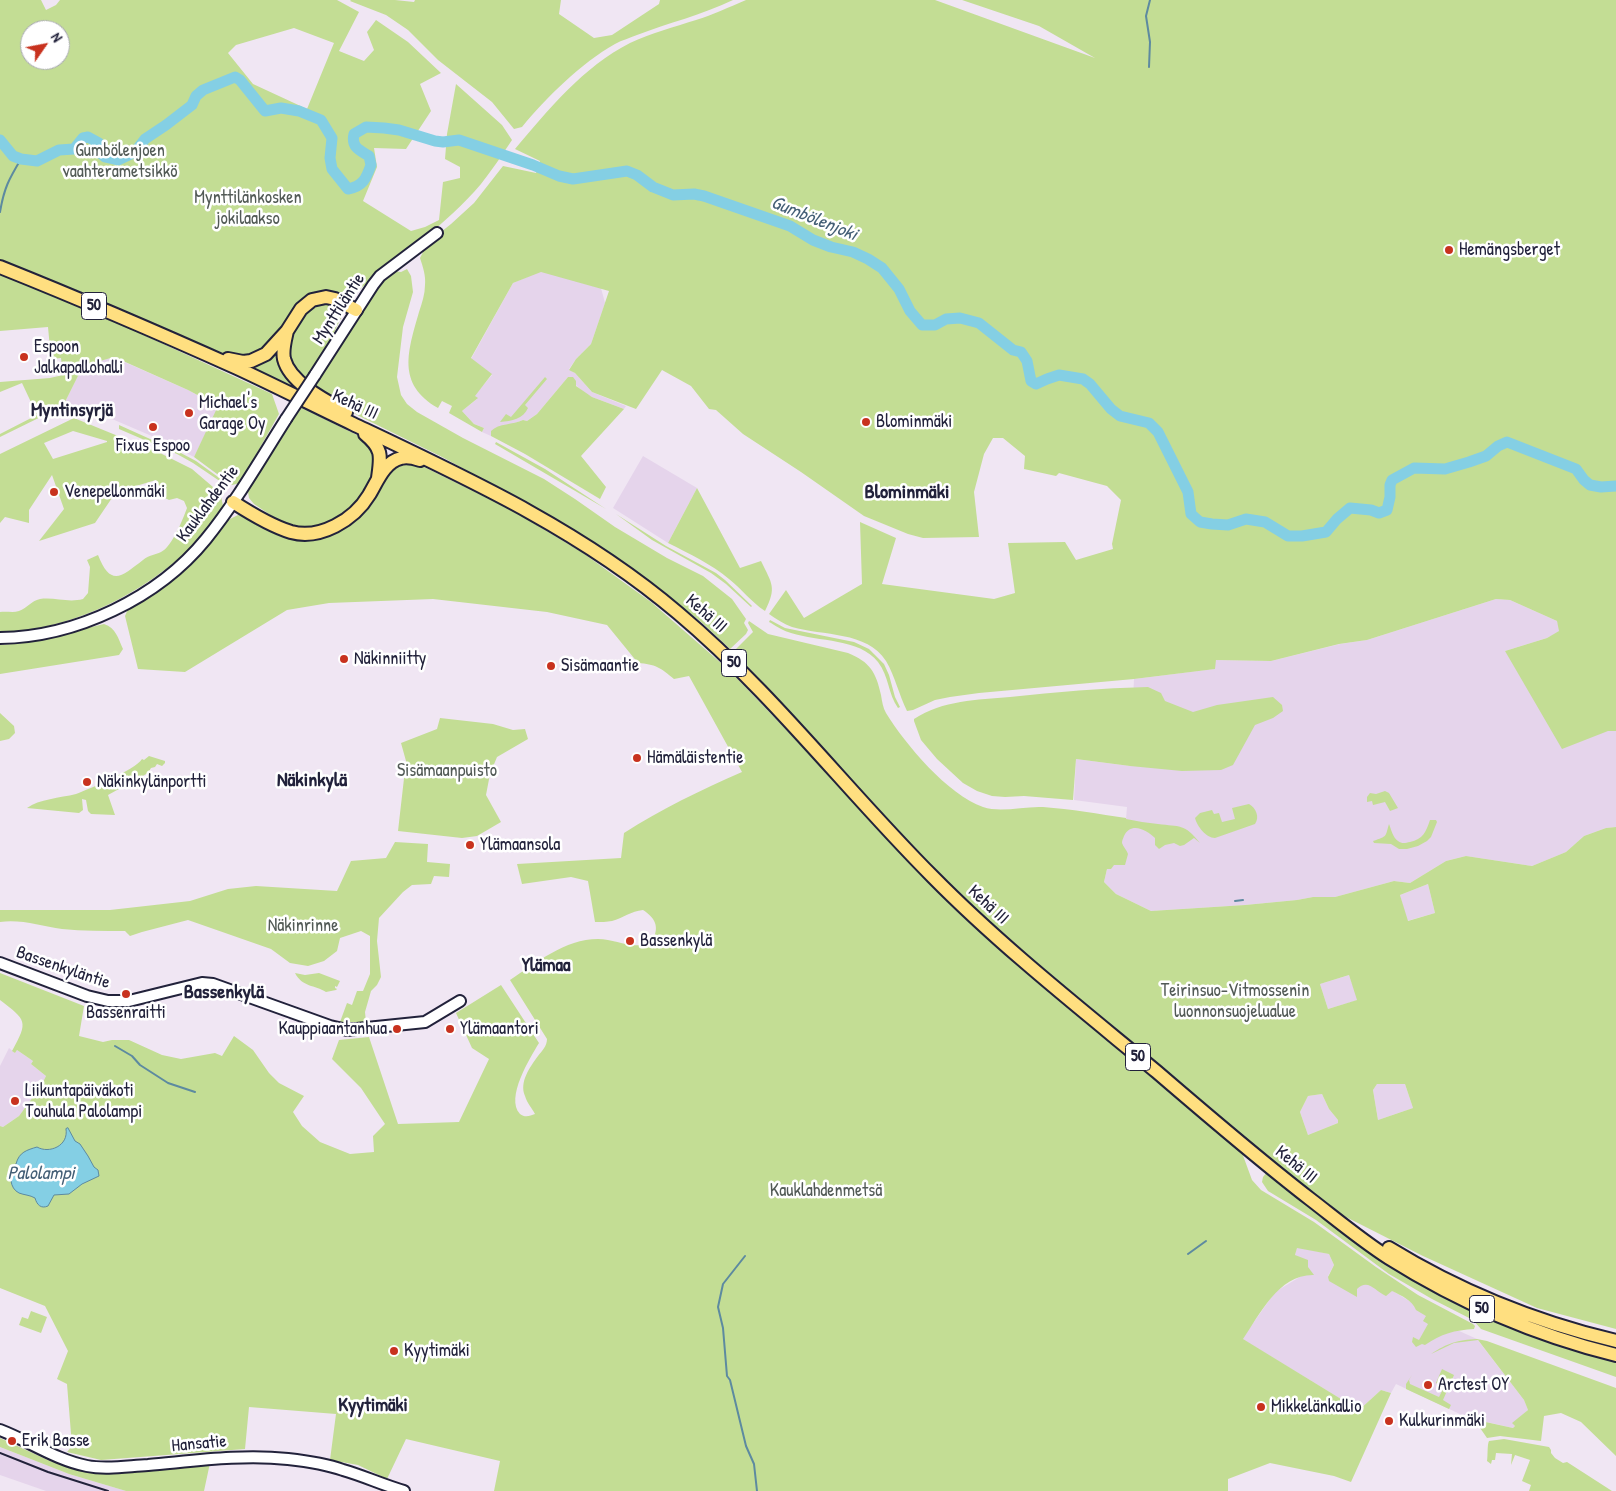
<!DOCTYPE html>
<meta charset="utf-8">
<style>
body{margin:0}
#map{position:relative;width:1616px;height:1491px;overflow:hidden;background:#f0e6f3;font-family:"Patrick Hand",sans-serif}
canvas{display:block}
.north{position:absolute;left:20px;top:20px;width:50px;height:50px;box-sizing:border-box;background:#fff;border:1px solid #a7a7b1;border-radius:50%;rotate:57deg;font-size:14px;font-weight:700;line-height:20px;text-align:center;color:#22223b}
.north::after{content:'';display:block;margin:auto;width:18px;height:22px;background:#c8321e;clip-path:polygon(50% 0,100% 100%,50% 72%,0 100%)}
</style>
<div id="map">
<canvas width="1616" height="1491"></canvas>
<div class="north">N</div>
</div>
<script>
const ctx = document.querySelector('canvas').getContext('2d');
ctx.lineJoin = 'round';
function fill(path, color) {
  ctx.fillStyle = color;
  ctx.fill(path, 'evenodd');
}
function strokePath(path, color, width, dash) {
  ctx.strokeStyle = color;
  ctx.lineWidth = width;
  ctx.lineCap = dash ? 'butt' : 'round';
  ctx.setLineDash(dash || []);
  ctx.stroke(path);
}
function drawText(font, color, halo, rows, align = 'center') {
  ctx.font = font + ' "Patrick Hand",sans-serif';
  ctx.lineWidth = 5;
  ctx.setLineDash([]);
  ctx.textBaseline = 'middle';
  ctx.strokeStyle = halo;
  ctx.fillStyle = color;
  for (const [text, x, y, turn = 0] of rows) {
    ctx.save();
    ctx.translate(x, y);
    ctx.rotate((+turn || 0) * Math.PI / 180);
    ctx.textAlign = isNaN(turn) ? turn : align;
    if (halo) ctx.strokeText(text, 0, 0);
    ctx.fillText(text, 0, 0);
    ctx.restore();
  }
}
fill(new Path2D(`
 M541 271 601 288 605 303 591 344 576 359 569 369 575 373 592 392 626 406 624 409 592 397 583 392 568 377 537 414 527 421 523 420 491 433V436L482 432 484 428 474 424 462 411 477 399 474 396 492 375 471 359 513 283Z
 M113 357 188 390 219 407 194 457 154 437 84 407 70 405 63 406 83 366Z
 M643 456 697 488 668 543 613 508Z
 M1496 599 1510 600 1557 621 1560 631 1547 638 1505 651 1609 731H1616V827L1606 828 1584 836 1566 852 1532 866 1466 856 1446 861 1410 883 1394 881 1335 897H1313L1297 900 1245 905 1151 911 1116 894 1104 882 1107 869 1126 819 1127 807 1074 800 1076 759 1130 766 1134 679 1214 669 1216 660 1271 661 1340 644 1367 640Z
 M1428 884 1435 913 1407 921 1400 895Z
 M1349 975 1358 1000 1328 1009 1320 984Z
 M9 1048 15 1053 17 1050 33 1061 31 1064 46 1076 41 1086 19 1116 3 1127 0 1126V1066Z
 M1377 1084H1405L1413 1108 1378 1120 1373 1090Z
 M1322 1094 1329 1109 1338 1120V1123L1308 1135 1300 1112 1308 1096Z
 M1297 1247 1329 1254 1334 1265 1328 1276 1360 1271 1457 1330 1477 1339 1524 1400 1528 1410 1513 1424 1515 1426 1513 1428 1482 1421 1478 1425 1464 1416 1396 1384 1391 1393 1381 1390 1359 1410 1242 1339 1275 1292 1303 1275 1295 1255Z
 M0 1447 69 1474 126 1491H46L0 1475Z`), '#e5d4eb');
fill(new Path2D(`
 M0 0H41L46 10 56 5 60 0H337L359 12 339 51 364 61 374 50 367 32 376 20 408 42 441 73 420 84 431 111 406 149 374 148 377 167 363 201 411 231 425 227 439 220 443 182 460 178V167L445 159 447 134 456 84 502 125 512 140C502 155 492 170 481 184 464 204 443 223 423 239 412 248 398 254 388 262 362 283 367 298 327 292L257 355 239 358 220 354 0 262ZM294 28 334 43 307 109 253 84 228 53 236 45ZM30 30H60V60H30Z
 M351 0H395L414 2 415 0H561L559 14 594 38 612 35 659 4 660 0H733C702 15 668 23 637 35 630 38 622 40 615 44 581 63 547 97 522 127L514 129 492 102 438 60 408 30 386 15 350 1Z
 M746 0H935L1095 58 1039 26 962 0H1616V731H1608L1562 749 1505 651 1547 638 1559 631 1557 621 1510 600 1496 599 1367 640 1339 644 1271 661 1216 660 1215 669 1134 679 979 693 950 697 935 700 913 710 907 711C899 695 895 676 886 661 867 631 823 636 792 627 784 624 776 619 769 614L786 590 804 618 862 584 860 522 896 538 882 584 994 599 1015 593 1008 543 1065 542 1076 560 1113 549 1112 544 1121 500 1107 486 1059 473 1056 476 1024 469 1025 456 1003 438H993L984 454 974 492 979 537 923 538 908 534 864 516 801 472 743 434 716 410 709 409 691 386 662 370 636 409 592 392 575 373 569 370 576 359 591 344 609 291 541 272 513 283 471 358 492 374 475 396 478 398 462 411 474 424 484 428 482 432 449 413 452 406 442 401 438 408C396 384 408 351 419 312 422 303 425 294 425 285 426 276 423 267 420 258L423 252 421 248 451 224 474 203 503 166 536 173 540 161 515 149C549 109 583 67 630 43 651 33 674 27 696 20 713 15 729 7 746 0Z
 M407 269 411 276 413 292 403 327 397 377 401 395 407 404 417 412 463 438 544 479 575 499 615 527 667 558 703 576 732 599 746 619 744 623 748 630 746 634 730 649 701 622 638 573 600 547 545 514 444 458 359 416 312 388 383 279 394 271 401 272Z
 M0 272 57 295 272 394 279 414 240 483 232 485 194 457 218 406 188 390 114 357 83 366 63 406 0 437V434L37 415 22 383 0 392V382L50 378 63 375 61 358 51 359 48 327 0 331Z
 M325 302C335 305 340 307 341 318L330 341 304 381 288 360 290 336 302 316 313 306Z
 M280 348 310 395 243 365Z
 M545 377 547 379 525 405 528 408C523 419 512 421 500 422L506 414 511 417Z
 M568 377H573L576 381V386L592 397 624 409 581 456 606 487 600 499 525 454 491 436V431C499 423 513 425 523 420L527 421 537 414Z
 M300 407 361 437 370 445 376 461 368 486 358 502 348 511 329 523 299 529 281 522 254 504 249 498 248 492 256 476Z
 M74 418 162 454 192 469 213 487 221 496 223 506C211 523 198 542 182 556 132 599 66 631 0 632V612C7 611 13 613 19 611 27 608 31 601 40 599 55 597 68 603 83 599L88 593 90 567 87 560 98 555C111 588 122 576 143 560 149 555 155 555 161 552 172 547 183 519 187 508L184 501 177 498 169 500 165 498 156 480 116 492 95 523 39 541 64 509 52 475 29 510V523L5 517 0 523V454ZM73 431 107 441V442L53 459 44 443Z
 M119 425 179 452 196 461 229 485 227 486 193 463 177 454 119 429Z
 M496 442 545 469 606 509 495 444Z
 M412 461 512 510 583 553 651 602 729 670 953 904 1241 1150 1252 1180 1261 1190 1314 1222 1376 1267 1418 1295 1473 1324 1475 1326 1474 1329C1455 1330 1441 1334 1425 1345L1422 1344 1416 1347 1412 1342 1413 1337 1419 1340 1428 1324 1423 1321 1426 1316 1416 1310C1412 1300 1402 1296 1392 1291L1386 1296C1375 1291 1368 1278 1357 1289V1297L1329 1281 1328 1277 1334 1265 1329 1254 1297 1248 1295 1255 1308 1260V1267L1314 1275C1279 1274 1260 1314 1243 1339L1359 1410 1381 1390 1391 1393 1351 1482 1334 1476 1270 1463 1228 1479V1491H494L500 1461 406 1439 387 1479 358 1465 330 1460 336 1414 249 1407 245 1449 101 1460 67 1452 72 1446 67 1384 57 1379 68 1351 45 1306 0 1288V1126L3 1127 19 1116 41 1086 46 1076 31 1064 33 1061 17 1050 15 1053 12 1051C29 1021 26 1020 0 1000V973L84 1006 79 1036 103 1042 112 1040H129L162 1055 181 1059 215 1053 222 1056 234 1036 253 1050 269 1073 279 1083 304 1096 293 1112 302 1126 320 1142 350 1154 374 1152 373 1136 385 1124 361 1088 332 1059 339 1040 369 1037 398 1124 459 1122 489 1059 472 1048 456 1013 501 985 539 1043C530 1058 505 1098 520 1114 525 1118 530 1116 535 1114 532 1108 527 1103 525 1096 519 1082 530 1067 538 1056 542 1051 547 1046 547 1039L510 980C536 963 565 939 598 939 618 939 636 953 653 939 660 926 654 917 643 910 631 911 623 918 612 921 607 922 601 922 595 922L588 881 571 877 522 884 517 864 621 858 624 833C661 809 701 790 742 772L689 676 674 679C661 668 655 664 638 663L607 625 547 612 433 599 329 603 287 610 185 672 138 669 125 616 129 607 208 544 228 520 238 515 249 517 285 537 308 539 359 517 369 507 386 475 396 465Z
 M697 488 740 568 761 561C772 584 777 587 765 611 751 602 742 589 729 579 711 564 690 554 668 543Z
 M616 514 666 546 716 573 725 580 752 606 751 607 726 584 711 573 652 540Z
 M770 620 785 628 854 642 869 649 884 664 889 675 895 697 900 707 898 708C888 694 889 676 878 662 859 638 819 642 791 633 784 631 777 627 771 623L769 622Z
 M749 621 768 634 848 653C870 662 876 672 881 695 882 701 883 708 886 713 905 744 948 795 983 807 1001 813 1024 806 1043 807 1071 809 1099 814 1126 818V819C1137 821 1147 823 1158 824 1180 827 1184 823 1200 843L1194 838 1184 845 1180 846 1174 843 1165 845 1159 849 1155 845V838C1147 830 1131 821 1124 836 1123 839 1122 840 1122 843 1123 847 1127 850 1128 854L1125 865H1114L1111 869H1107L1104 882 1116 894 1151 911 1245 905 1297 900 1313 897H1335L1394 881 1410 883 1446 861 1466 856 1532 866 1566 852 1584 836 1606 828 1616 827V1329L1537 1308 1423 1256 1342 1215 1241 1136 1155 1061 998 931 944 880 870 803 790 713 732 653 753 632 748 623ZM1428 884 1435 913 1408 921 1400 895ZM1349 975 1357 1000 1328 1009 1320 984ZM1377 1084H1405L1413 1108 1378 1120 1373 1090ZM1322 1094 1329 1109 1338 1120V1123L1308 1135 1300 1112 1308 1096Z
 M104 624C116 628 118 638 123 649L119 655 0 674V645L23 643Z
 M1148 687 1161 693 1165 701 1193 712 1217 705 1273 697 1282 705 1283 711 1273 718 1255 725 1233 765 1221 770 1182 771 1130 766 1076 759 1073 800 1024 796 1005 797 992 796 977 791 963 783 937 759 921 740 914 721V719C943 700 977 700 1010 697 1056 692 1102 688 1148 687Z
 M0 713 14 726 15 733 9 739 0 741Z
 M440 718 493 724 513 730 525 729 528 739 497 757 490 774 486 795 501 822 477 836 462 838 398 831 406 761 401 743 437 729Z
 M149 756 165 761V763L162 766 157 764 155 767 151 768 148 773 108 795 115 815 91 814 88 811 86 800 82 799 83 810 79 813 27 808C39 799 60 798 76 794 89 789 135 770 142 759L144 760Z
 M1385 791 1389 793 1398 808 1390 811 1385 802 1373 805 1372 801 1367 802V797L1370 793 1376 794Z
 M1249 804C1256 808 1260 817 1255 824L1215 838C1206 838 1197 826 1195 818L1200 813 1212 810 1214 814 1219 813 1222 822 1235 819 1232 808Z
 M1430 820H1436L1437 822 1431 837 1427 841 1418 846 1407 849H1399L1391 844 1374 843 1373 841C1388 836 1385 837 1389 824 1391 829 1393 838 1398 841 1402 844 1405 843 1410 842 1423 839 1426 832 1430 820Z
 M395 842 428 844 427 862 450 864 449 877 434 876 431 884 412 885 403 892 379 918 377 941 381 977 377 985 371 991 365 1012 366 1022H340L347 1003 352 1005 357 991H363L370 974V936L361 931 340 938 337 951 324 961 308 966 290 963 271 949 188 920 142 932 130 936 125 931C103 931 83 931 62 929 41 926 21 919 0 922V910H110L190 901 228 889 256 886 337 891 351 861 386 858Z
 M295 973 305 975 319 973 340 981 337 987 335 986V988L337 989 336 990 326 992C315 985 302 987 295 973Z
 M1267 1172 1411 1278 1450 1300 1495 1321 1539 1338 1616 1361V1377L1481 1329 1473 1320 1432 1299 1389 1274 1316 1220 1268 1191 1262 1182 1263 1177Z
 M31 1311 47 1317 41 1333 19 1325 22 1317 28 1319Z
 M1477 1339 1487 1341 1616 1388V1456L1581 1422 1561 1413 1544 1416 1541 1441 1500 1436 1487 1438 1478 1425 1481 1421 1513 1428 1515 1426 1512 1423 1528 1410 1524 1400 1478 1340 1454 1343 1431 1354C1448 1343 1457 1340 1477 1339Z
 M1442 1369 1454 1375 1443 1400 1451 1405 1449 1409 1406 1389V1384L1412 1375 1409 1380 1410 1384 1439 1397 1444 1387 1436 1383Z
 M0 1438 50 1461 70 1467 101 1473 210 1463 204 1491H126L69 1474 0 1447Z
 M1504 1439 1549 1447 1551 1450V1453L1555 1458 1563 1463 1567 1462 1612 1491H1529L1531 1485 1522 1481 1530 1460 1515 1455 1511 1465 1512 1454 1496 1453 1495 1460H1492L1491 1464 1487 1461C1488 1456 1487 1445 1489 1441Z`), '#c3dd94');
const water = new Path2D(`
 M68 1128 75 1141 80 1144 88 1156 94 1167 98 1170 99 1176 82 1184 69 1194 54 1195 48 1206C41 1209 37 1205 35 1198 30 1195 24 1195 19 1193 9 1188 10 1175 12 1166L16 1164C19 1152 27 1150 37 1147 49 1154 69 1146 66 1129Z`);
fill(water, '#84cfe4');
strokePath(water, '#5d8aa0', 1);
strokePath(new Path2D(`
 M1149 67 1150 42 1146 16 1150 0
 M0 212C4 188 9 179 21 159
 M1235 901 1243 900
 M115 1046 132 1056 140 1065 168 1083 195 1092
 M1188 1254 1206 1241
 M745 1256 723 1284 718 1307 723 1328 727 1376 730 1380 746 1446 754 1464 757 1491`), '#5d8aa0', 2);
strokePath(new Path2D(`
 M0 140 13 156 21 159 37 161 59 150 74 149 83 138 88 137 99 143 100 153 105 157 118 160 135 152 145 139 166 125 192 105 196 96 203 90 235 77 240 80 265 111 281 108 299 111 321 120 332 138 330 158 332 169 348 189C363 186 366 179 371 165L369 156C359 150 351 147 354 134L366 127 384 128 399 130 435 141 443 142 459 140 533 165 559 176 573 179 627 171 637 175 653 187 673 195 694 194 704 196 790 226 813 240 831 247 853 252 868 259 882 268 899 289 910 311 922 325H935L946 319 960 318 979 323 1013 350 1021 352 1027 361 1031 381 1036 384 1047 379 1059 375 1083 379 1090 384 1111 409 1120 416 1149 423 1158 432 1188 492 1191 514 1200 522 1212 524 1228 525 1246 519 1265 522 1288 536H1302L1326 532 1337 519 1350 508 1371 510 1379 513 1387 510 1390 497V485L1392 480 1414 468 1445 469 1469 462 1486 456 1498 446 1507 442 1576 469 1584 480 1590 485 1601 487 1616 486`), '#84cfe4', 11);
const secondary = new Path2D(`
 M315 375 373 285 380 276 437 233
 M0 638C76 637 158 598 206 539 236 502 260 460 286 419
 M0 963 87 996 108 1001H129L202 983 213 984 330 1026 347 1030 425 1022 460 1001
 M0 1430C29 1441 56 1460 87 1466 106 1470 128 1466 148 1465 194 1461 241 1454 288 1459 306 1461 326 1464 343 1470 364 1476 383 1485 404 1491`);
const highway = new Path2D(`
 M0 267C80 299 159 333 237 368 276 386 315 406 353 424 467 478 582 531 678 613 772 692 846 790 933 877 1002 947 1081 1009 1157 1072 1207 1115 1257 1158 1310 1199 1336 1219 1361 1240 1389 1258 1459 1302 1535 1335 1616 1355
 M287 331C285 340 282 350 284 359 290 383 326 401 346 412
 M228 359 243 362 251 361 266 354 287 331 301 309 312 300 326 297 335 299 356 310
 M365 434C383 449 381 456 378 478
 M233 502C250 513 271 526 291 532 320 540 354 520 369 495 377 482 384 462 401 458 407 456 414 458 420 460
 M1389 1248C1459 1291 1536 1322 1616 1341`);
strokePath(secondary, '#22223b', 14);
strokePath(highway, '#22223b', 16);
strokePath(secondary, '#fff', 10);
strokePath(highway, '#ffdf80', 12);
strokePath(new Path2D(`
 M0 1453 48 1472 108 1491`), '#22223b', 2);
const secondaryBridge = new Path2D(`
 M286 419 315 375`);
strokePath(secondaryBridge, '#22223b', 14, []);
strokePath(secondaryBridge, '#fff', 10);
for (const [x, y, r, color] of [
 [1449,250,5,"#c8321e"],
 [24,357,5,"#c8321e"],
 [189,413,5,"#c8321e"],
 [866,422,5,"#c8321e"],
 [153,427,5,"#c8321e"],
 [54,492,5,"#c8321e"],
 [344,659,5,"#c8321e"],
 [551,666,5,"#c8321e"],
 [637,758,5,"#c8321e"],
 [87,782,5,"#c8321e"],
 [470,845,5,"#c8321e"],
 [630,941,5,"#c8321e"],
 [126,994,5,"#c8321e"],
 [397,1029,5,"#c8321e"],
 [450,1029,5,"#c8321e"],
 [15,1101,5,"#c8321e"],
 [394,1351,5,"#c8321e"],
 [1428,1385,5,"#c8321e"],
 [1261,1407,5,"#c8321e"],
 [1389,1421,5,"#c8321e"],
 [12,1441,5,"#c8321e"]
]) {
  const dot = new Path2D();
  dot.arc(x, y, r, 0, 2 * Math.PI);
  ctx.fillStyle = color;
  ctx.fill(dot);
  strokePath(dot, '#fff', 2);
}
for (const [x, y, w] of [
 [94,306,25],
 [734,663,25],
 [1138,1057,25],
 [1482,1309,25]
]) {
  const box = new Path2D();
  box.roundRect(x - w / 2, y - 13.5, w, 27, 4);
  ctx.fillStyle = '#fff';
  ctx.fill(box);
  strokePath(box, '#22223b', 1);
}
drawText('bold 16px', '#22223b', null, [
 ["50",94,306],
 ["50",734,663],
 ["50",1138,1057],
 ["50",1482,1309]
]);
drawText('18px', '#525a56', '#fff', [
 ["Gumbölenjoen",120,151],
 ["vaahterametsikkö",120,172],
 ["Mynttilänkosken",248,198],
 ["jokilaakso",248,219],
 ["Sisämaanpuisto",447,771],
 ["Näkinrinne",303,926],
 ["Teirinsuo-Vitmossenin",1235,991],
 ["luonnonsuojelualue",1235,1012],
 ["Kauklahdenmetsä",826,1191]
]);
drawText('18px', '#22223b', '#fff', [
 ["Hemängsberget",1459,250],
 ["Espoon",34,347],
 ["Jalkapallohalli",34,368],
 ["Michael's",199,403],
 ["Garage Oy",199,424],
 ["Blominmäki",876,422],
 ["Fixus Espoo",153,446,"center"],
 ["Venepellonmäki",64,492],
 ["Näkinniitty",354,659],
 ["Sisämaantie",561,666],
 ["Hämäläistentie",647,758],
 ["Näkinkylänportti",97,782],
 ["Ylämaansola",480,845],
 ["Bassenkylä",640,941],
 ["Bassenraitti",126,1013,"center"],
 ["Kauppiaantanhua",387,1029,"right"],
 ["Ylämaantori",460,1029],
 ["Liikuntapäiväkoti",25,1091],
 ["Touhula Palolampi",25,1112],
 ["Kyytimäki",404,1351],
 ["Arctest OY",1438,1385],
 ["Mikkelänkallio",1271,1407],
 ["Kulkurinmäki",1399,1421],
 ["Erik Basse",22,1441]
], 'left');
drawText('18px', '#22223b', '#fff', [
 ["Mynttiläntie",339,309,-57],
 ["Kehä III",355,405,25],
 ["Kauklahdentie",208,504,-53],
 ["Kehä III",706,614,41],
 ["Kehä III",988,905,43],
 ["Bassenkyläntie",63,968,19],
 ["Kehä III",1296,1165,39],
 ["Hansatie",199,1444,-5]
]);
drawText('italic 19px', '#445f76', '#fff', [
 ["Gumbölenjoki",814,219,22],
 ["Palolampi",41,1174]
]);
drawText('bold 19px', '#22223b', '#fff', [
 ["Myntinsyrjä",72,411],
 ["Ylämaa",546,966],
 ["Kyytimäki",373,1406]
]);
drawText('bold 20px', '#22223b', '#fff', [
 ["Blominmäki",907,493],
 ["Näkinkylä",312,781],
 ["Bassenkylä",224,993]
]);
</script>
